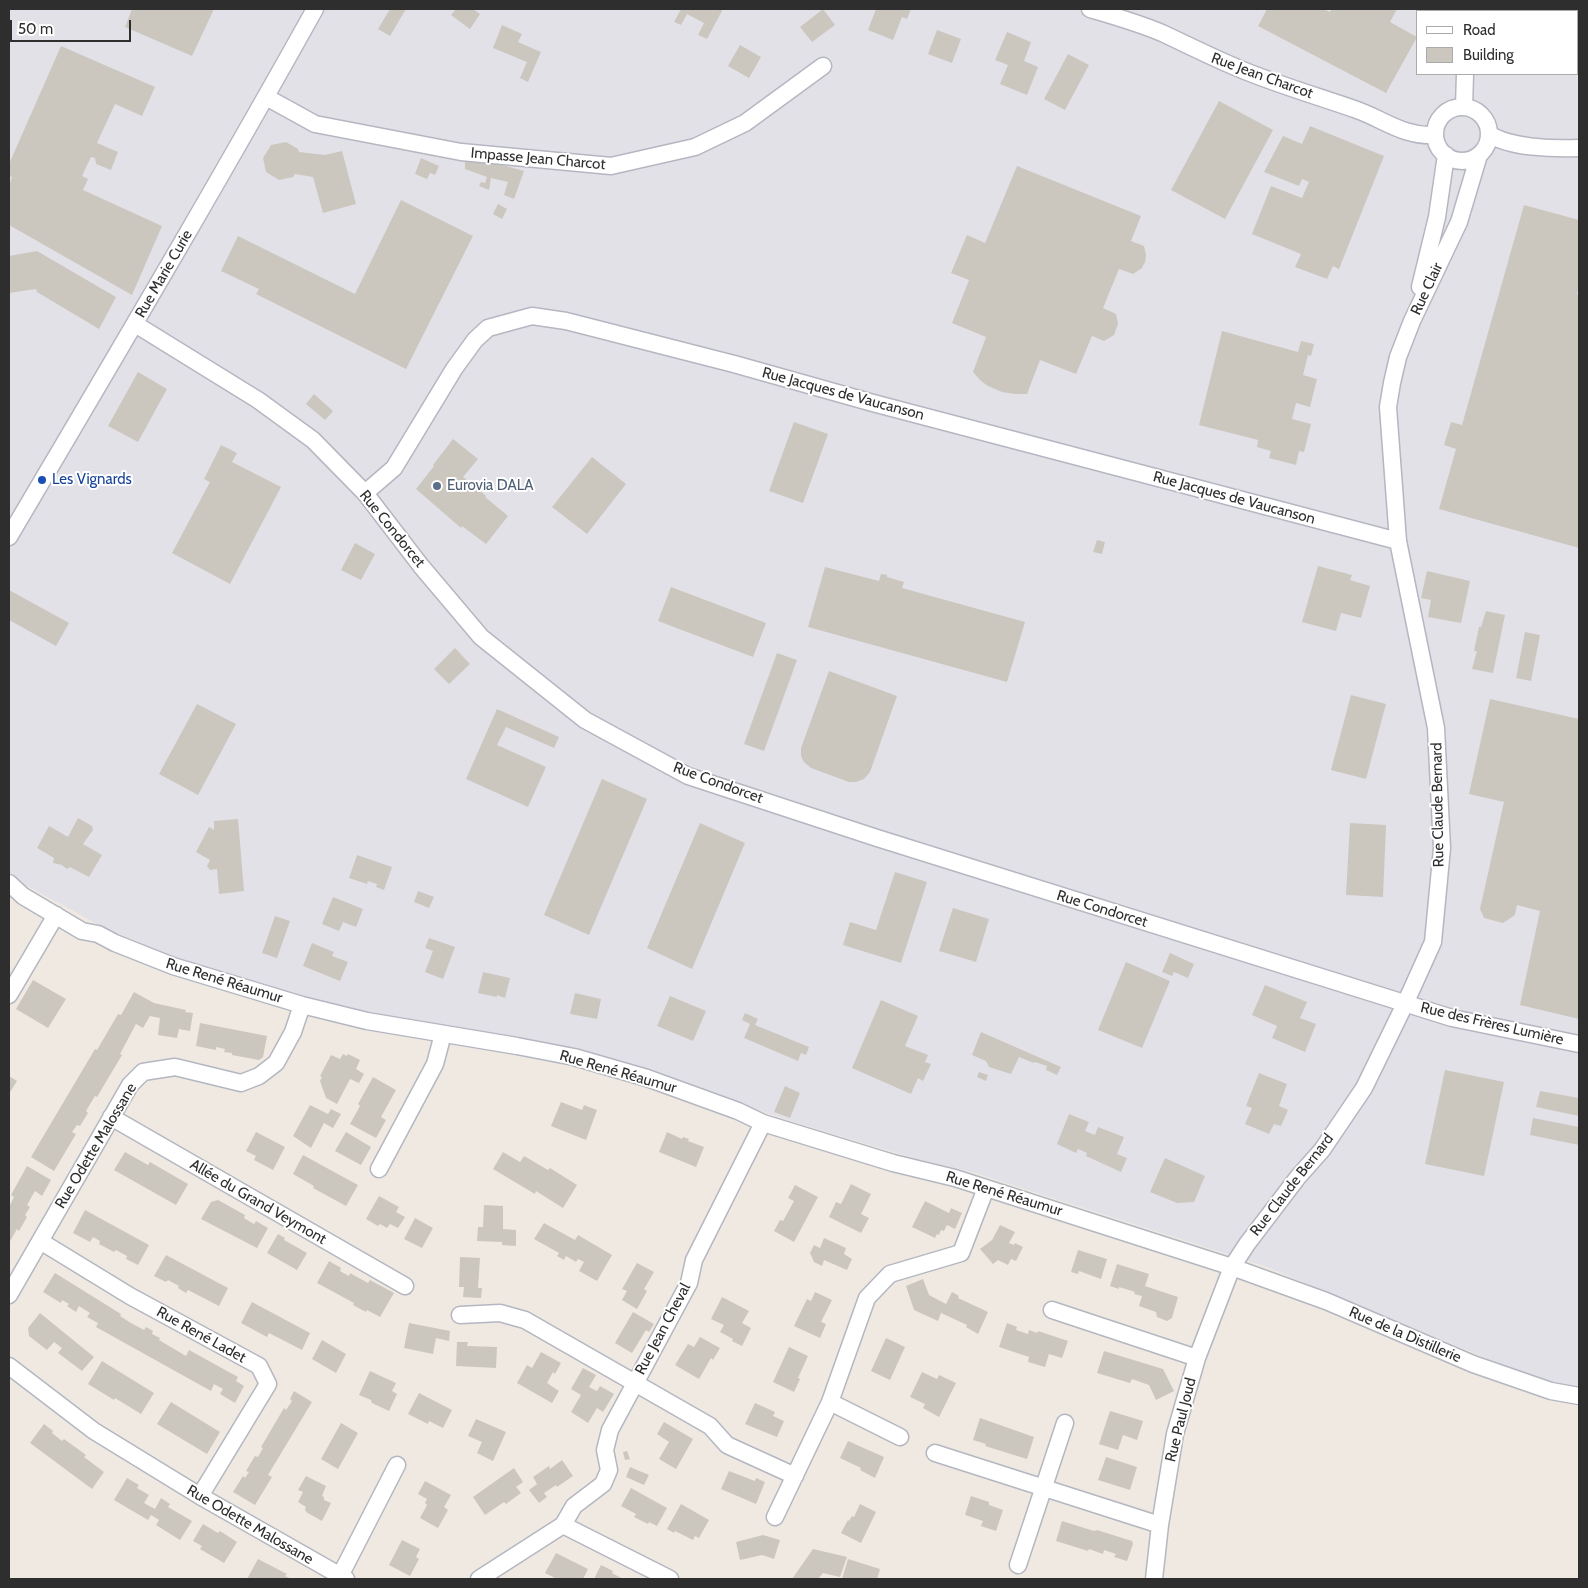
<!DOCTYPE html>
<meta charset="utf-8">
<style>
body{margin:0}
#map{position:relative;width:1588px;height:1588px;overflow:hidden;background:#efe9e1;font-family:Cabin,sans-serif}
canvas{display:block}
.frame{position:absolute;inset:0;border:10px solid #2e2e2e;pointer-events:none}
.legend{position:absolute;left:1416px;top:10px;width:162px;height:65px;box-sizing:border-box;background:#fff;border:1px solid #ababab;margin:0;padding:6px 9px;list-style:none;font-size:15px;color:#2e2e2e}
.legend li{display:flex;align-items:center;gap:10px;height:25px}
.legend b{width:25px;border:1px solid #ababab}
.scale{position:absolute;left:10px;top:20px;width:121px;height:22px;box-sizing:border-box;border:2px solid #2e2e2e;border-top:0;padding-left:6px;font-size:15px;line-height:18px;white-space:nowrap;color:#2e2e2e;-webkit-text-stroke:4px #fff;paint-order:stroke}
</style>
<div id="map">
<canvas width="1588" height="1588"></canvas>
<div class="frame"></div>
<ul class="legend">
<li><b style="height:6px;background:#fff"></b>Road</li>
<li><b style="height:14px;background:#cbc7bf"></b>Building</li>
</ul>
<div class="scale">50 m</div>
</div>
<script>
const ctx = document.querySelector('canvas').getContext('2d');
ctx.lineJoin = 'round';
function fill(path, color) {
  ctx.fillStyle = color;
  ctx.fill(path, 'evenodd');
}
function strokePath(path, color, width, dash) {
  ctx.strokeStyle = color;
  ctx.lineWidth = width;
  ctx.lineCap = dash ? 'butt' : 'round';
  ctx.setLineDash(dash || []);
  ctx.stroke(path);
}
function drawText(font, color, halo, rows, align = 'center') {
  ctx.font = font + ' Cabin,sans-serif';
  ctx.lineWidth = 4;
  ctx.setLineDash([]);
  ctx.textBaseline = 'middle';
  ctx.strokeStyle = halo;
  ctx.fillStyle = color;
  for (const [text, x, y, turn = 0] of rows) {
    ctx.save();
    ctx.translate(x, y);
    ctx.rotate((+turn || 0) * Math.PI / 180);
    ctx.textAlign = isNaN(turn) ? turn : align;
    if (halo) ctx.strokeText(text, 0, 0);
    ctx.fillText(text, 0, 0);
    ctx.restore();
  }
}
fill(new Path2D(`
 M9 9H1579V1390L1553 1386 1267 1267 972 1172 917 1159 790 1121 686 1085 234 982 103 927 9 876ZM1417 11H1577V74H1417Z`), '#e3e1e8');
fill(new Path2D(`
 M132 9H214L192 56 125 27Z
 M390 9H406L390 36 378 29Z
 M456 9H473L480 14 470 29 451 15Z
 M681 9H723L707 39 698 35 704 23 687 14 681 25 674 22Z
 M823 9 835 25 812 42 800 27Z
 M876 9H911L907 19 902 17 893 40 868 30Z
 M1267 9H1323L1330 12 1332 9H1397L1390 22 1417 37 1386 93 1258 26Z
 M1547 9H1579V69L1577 68V11H1547Z
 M502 25 522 34 518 42 541 52 528 82 520 78 527 62 493 48Z
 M937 30 961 39 952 63 928 54Z
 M1007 32 1031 42 1024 61 1038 67 1027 95 1000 84 1008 65 995 60Z
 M740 45 761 57 749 78 728 66Z
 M61 46 155 87 142 116 115 104 97 143 118 152 111 170 96 164 95 158 91 157 82 176 88 179 83 190 162 226 132 295 9 225V186L12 177 9 176V164Z
 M1068 54 1089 65 1065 110 1044 99Z
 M1219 101 1273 130 1225 219 1171 190Z
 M1310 126 1384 156 1339 269 1333 266 1327 279 1295 267 1301 254 1252 234 1271 186 1302 198 1309 182 1302 179 1299 186 1264 172 1283 136 1302 144Z
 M286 142 298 149 299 152 325 155 342 151 356 204 323 213 313 177 295 174 293 177 279 180 266 172 263 158 271 145Z
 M465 155 524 171 514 199 504 195 508 182 491 178 489 190 479 186 481 182 485 183 487 177 465 169Z
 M421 158 439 166 435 175 430 173 427 179 415 174Z
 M1017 166 1141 216 1131 241 1144 246 1146 255 1145 262 1142 268 1133 274 1119 269 1103 308 1116 314 1118 324 1114 335 1104 341 1092 336 1076 374 1040 360 1027 394H1015L1002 392 988 386 981 381 973 372 986 337 952 323 969 280 951 273 967 235 985 243Z
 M401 200 473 236 406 369 256 294 259 289 221 271 238 236 355 294Z
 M498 204 507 209 502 219 493 214Z
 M1524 205 1579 220V286L1577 294 1579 295V548L1439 509 1456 449 1444 445 1451 422 1462 425Z
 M37 251 116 297 99 329 37 292 36 289 9 293V256Z
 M1222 331 1298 352 1301 341 1314 344 1311 356 1308 355 1303 375 1317 379 1310 407 1296 403 1292 419 1311 424 1304 452 1299 451 1296 465 1269 458 1271 451 1257 447 1258 440 1199 425Z
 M138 372 167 389 138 442 108 426Z
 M314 394 333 411 325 420 306 404Z
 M794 422 828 434 803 503 769 491Z
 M453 439 478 459 463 477 486 496 485 497 508 516 486 544 462 526 461 528 416 489 434 466 433 465Z
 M221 445 237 453 232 462 281 487 230 584 172 553 210 482 204 479Z
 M592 457 626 484 587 534 552 507Z
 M1097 540 1105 542 1102 554 1093 552Z
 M355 543 375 554 361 580 341 570Z
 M1318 566 1352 575 1350 580 1370 586 1361 618 1341 613 1336 631 1302 622Z
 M825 567 879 581 881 574 887 575V577L904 582 902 588 1025 622 1007 682 808 627Z
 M1427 571 1470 581 1461 623 1428 617 1431 600 1421 598Z
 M671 587 766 623 753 657 658 621Z
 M9 590 69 623 56 646 9 620Z
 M1486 611 1505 615 1493 673 1472 669 1477 651H1474L1479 627H1481Z
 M1525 632 1540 635 1531 681 1516 678Z
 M455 648 470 664 449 684 434 669Z
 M777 653 797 660 764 751 744 744Z
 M829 671 897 696 870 772 864 779 856 782H849L811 768 804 762 801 756V748Z
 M1351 695 1386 704 1366 779 1331 770Z
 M1490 699 1579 719V1019L1520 1005 1540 911 1517 905 1515 915 1503 923 1484 918 1480 909 1504 802 1469 794Z
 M197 704 236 724 198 795 159 774Z
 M497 709 559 737 554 748 506 727 497 745 546 767 528 807 466 779Z
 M602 779 647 799 589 935 544 915Z
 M78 818 92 826 93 830 83 844 102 855 89 877 70 867 67 869 62 865 53 863 54 858 37 848 49 826 68 837Z
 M238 819 244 891 219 894 217 869 210 870 207 866 210 860 196 852 209 827 214 830V821Z
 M700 823 745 843 692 969 647 948Z
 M1350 823 1386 825 1383 897 1346 895Z
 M357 855 392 867 384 890 376 887 377 884 368 881 367 884 349 878Z
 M895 872 927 882 901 963 843 945 850 922 876 930Z
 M418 891 434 897 429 908 414 902Z
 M333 897 363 909 356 927 343 922 339 931 322 924Z
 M953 908 989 919 976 962 939 951Z
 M275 916 290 921 277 958 262 953Z
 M429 938 455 947 443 979 425 972 433 951 425 948Z
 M312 943 334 952 332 956 348 962 340 981 303 966Z
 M1170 953 1194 964 1188 978 1174 972 1172 976 1162 972Z
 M1126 962 1170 981 1142 1048 1098 1030Z
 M483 972 510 978 505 998 497 995V997L478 993Z
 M33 980 66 999 48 1028 16 1009Z
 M1265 985 1307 1002 1300 1018 1316 1024 1305 1052 1272 1038 1277 1026 1252 1015Z
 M134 992 154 1003 186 1010 185 1012 193 1013 190 1031 179 1029 177 1038 158 1035 160 1018 150 1016 143 1028 136 1024 120 1054 122 1055 97 1097 95 1096 86 1111 88 1113 80 1126 77 1125 72 1132 76 1134 54 1171 31 1157 95 1049 97 1050 118 1014 121 1015Z
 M575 993 601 999 597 1019 570 1014Z
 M670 996 706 1011 693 1041 657 1026Z
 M881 1000 918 1016 905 1046 928 1055 925 1062 931 1064 923 1081 918 1078 911 1094 852 1068Z
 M745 1013 758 1019 755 1025 809 1047 806 1055 801 1053 798 1061 744 1038 750 1024 742 1020Z
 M200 1023 267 1036 263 1057 259 1060 232 1055V1053L224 1052 225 1049 216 1047V1050L196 1046Z
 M981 1032 1061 1067 1057 1075 1046 1070 1047 1066 1035 1062 1034 1063 1019 1057 1011 1074 989 1067 986 1061 972 1055Z
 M343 1054 347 1056 348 1054 360 1060 356 1069 364 1074 359 1083 350 1079 337 1104 326 1098 320 1081 322 1077 320 1076 331 1055 340 1059Z
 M1445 1070 1504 1082 1484 1176 1425 1164Z
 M979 1072 988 1075 986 1081 977 1077Z
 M1259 1073 1287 1084 1279 1106 1288 1110 1281 1126 1274 1124 1269 1134 1245 1124 1252 1108 1246 1106Z
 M9 1076 17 1081 9 1094Z
 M373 1077 396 1090 381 1117 386 1120 376 1138 350 1124 360 1106 358 1104Z
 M785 1086 800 1093 790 1118 774 1112Z
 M1540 1091 1579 1098V1116L1536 1107Z
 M561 1102 582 1110 584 1105 597 1110 586 1140 551 1126Z
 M310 1105 328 1114 331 1109 341 1114 333 1128 324 1123 311 1148 293 1136Z
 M1069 1114 1089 1122 1085 1131 1095 1135 1098 1127 1124 1137 1117 1154 1127 1158 1121 1172 1086 1156 1087 1153 1078 1149 1076 1153 1057 1144Z
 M1533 1118 1579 1127V1145L1530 1135Z
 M256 1132 285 1147 273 1170 254 1160 256 1156 246 1151Z
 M346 1132 371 1147 361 1165 335 1151Z
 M667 1132 682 1139 683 1137 689 1139 688 1141 704 1147 696 1167 659 1152Z
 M125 1152 148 1165 150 1162 188 1184 176 1205 114 1170Z
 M503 1152 520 1162 524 1156 548 1170 550 1168 577 1185 563 1208 536 1191 535 1194 493 1169Z
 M303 1155 358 1185 346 1206 313 1188 314 1186 293 1174Z
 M1165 1158 1205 1176 1194 1202 1177 1203 1150 1192Z
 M27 1166 51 1180 42 1196 35 1191 27 1205 30 1207 25 1215 27 1217 19 1231 17 1229 9 1243V1207L14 1197 11 1195Z
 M851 1184 871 1194 861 1214 869 1218 861 1233 829 1217 836 1202 841 1204Z
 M795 1185 818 1197 794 1242 774 1231 780 1220 783 1221 794 1201 788 1198Z
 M379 1196 399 1207 396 1212 405 1217 398 1228 390 1224 387 1228 380 1224 378 1226 366 1219Z
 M218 1200 245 1215 244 1218 254 1224 256 1221 268 1228 257 1248 201 1219 211 1202Z
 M925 1201 949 1213 951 1208 962 1213 955 1229 947 1225 944 1231 941 1230 939 1235 937 1234 935 1238 912 1227Z
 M484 1205 503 1206V1229L516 1230V1246L502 1245V1242L477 1241 478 1227H483Z
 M85 1210 149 1245 138 1265 126 1259 127 1256 116 1250 114 1252 99 1244 100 1241 93 1237 90 1242 73 1233Z
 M415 1218 433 1228 422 1248 404 1239Z
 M544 1223 575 1240 578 1235 612 1255 597 1281 579 1271 584 1262 578 1259 576 1262 566 1256 564 1260 557 1256 559 1253 534 1239Z
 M1000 1225 1015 1232 1009 1243 1014 1245 1015 1243 1023 1247 1016 1261 1011 1259 1008 1265 998 1260 993 1264 980 1249 992 1240Z
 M278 1234 285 1238 284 1240 307 1253 297 1270 267 1253Z
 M824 1238 846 1248 844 1254 852 1259 847 1270 824 1260 822 1266 814 1262 810 1253 814 1245 820 1248Z
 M1078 1250 1107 1259 1101 1279 1079 1271 1078 1274 1071 1272Z
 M166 1255 228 1288 219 1306 188 1290 186 1293 178 1288 179 1286 168 1280 166 1282 154 1276Z
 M460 1257 480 1258 478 1288H482L481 1298 463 1297 464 1287H459Z
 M329 1261 341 1268 340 1271 349 1276 350 1273 368 1283 370 1280 394 1293 380 1317 367 1310 366 1312 353 1305 354 1303 317 1283Z
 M637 1263 654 1272 644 1289 647 1291 637 1309 622 1300 627 1291 622 1289Z
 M1117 1264 1149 1274 1145 1286 1178 1297 1172 1318 1167 1321 1157 1317 1156 1312 1139 1306 1142 1296 1134 1294 1135 1292 1119 1287V1289L1110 1286Z
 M55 1273 121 1314 120 1316 131 1323 144 1330 146 1327 153 1331 152 1334 160 1338 159 1340 186 1356 189 1350 238 1377 236 1381 244 1386 235 1403 220 1394 223 1389 214 1384 211 1391 96 1327 98 1323 87 1317 90 1313 79 1306 76 1312 67 1306 69 1304 62 1300 61 1303 43 1292Z
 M923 1279 929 1295 946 1304 952 1292 959 1296 958 1298 988 1312 978 1334 966 1327 967 1325 941 1313 938 1321 914 1310 906 1286Z
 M815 1292 832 1300 821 1322 826 1324 820 1338 794 1326 807 1299 811 1301Z
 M722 1297 749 1311 742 1323 751 1328 742 1346 732 1341 733 1339 720 1332 724 1325 711 1319Z
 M252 1302 310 1333 302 1350 269 1333 267 1337 241 1323Z
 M633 1312 654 1324 649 1332 646 1330 632 1353 615 1343Z
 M40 1313 94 1357 82 1371 58 1353 62 1348 54 1342 47 1350 29 1336 28 1328Z
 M409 1323 450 1331 449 1341 436 1338 433 1354 404 1348Z
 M1007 1323 1017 1327 1016 1330 1028 1334 1029 1330 1037 1333 1038 1331 1068 1341 1062 1358 1049 1354 1045 1367 1028 1362 1029 1357 999 1347Z
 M700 1337 720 1348 713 1360 711 1358 699 1379 675 1365 688 1344 694 1347Z
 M886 1338 905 1347 890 1380 871 1371Z
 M322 1340 346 1354 336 1373 312 1359Z
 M457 1342H468L467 1346 497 1347 496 1368 456 1366Z
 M789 1347 808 1356 798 1378 800 1379 794 1392 773 1382Z
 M1104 1351 1163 1369 1174 1391 1156 1400 1149 1385 1132 1379 1130 1383 1097 1373Z
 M541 1352 561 1363 555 1374 553 1372 547 1383 559 1391 552 1403 517 1383 527 1365 532 1368Z
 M102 1361 154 1393 141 1414 115 1398 114 1400 88 1384Z
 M583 1368 596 1375 589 1387 597 1391 600 1386 614 1394 603 1412 597 1408 588 1423 571 1412 581 1395 571 1389Z
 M370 1371 396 1383 392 1391 397 1394 389 1411 372 1403 371 1400 359 1395Z
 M922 1372 937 1379 939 1375 956 1383 939 1417 923 1408 925 1404 910 1397Z
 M294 1391 312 1402 268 1475 272 1477 255 1505 233 1492 243 1476 245 1478 249 1472 246 1471 255 1456 258 1457 263 1448 261 1447 284 1408 286 1410 292 1401 290 1399Z
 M419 1393 452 1410 443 1428 429 1421 428 1424 408 1414Z
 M171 1402 220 1432 207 1454 157 1424Z
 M755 1403 775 1412 773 1416 784 1421 777 1437 745 1424Z
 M1110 1411 1143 1421 1137 1440 1123 1435 1118 1450 1099 1444Z
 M980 1418 1034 1437 1027 1459 985 1446 986 1444 973 1440Z
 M476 1419 506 1432 493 1461 477 1453 482 1442 468 1436Z
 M664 1422 693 1439 676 1469 659 1459 669 1442 657 1434Z
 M341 1423 358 1433 338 1469 321 1459Z
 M44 1424 53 1431 52 1433 62 1441 64 1439 86 1455 84 1457 104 1472 92 1489 30 1443Z
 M848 1441 884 1457 875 1478 860 1470 861 1468 840 1458Z
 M627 1451 630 1459 625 1460 623 1452Z
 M1106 1457 1137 1467 1130 1490 1098 1480Z
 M562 1460 573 1476 557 1487 556 1485 544 1493 547 1497 539 1503 529 1490 537 1484 533 1477 549 1466 550 1469Z
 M630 1467 649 1475 644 1485 626 1477Z
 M514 1468 523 1482 516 1487 521 1493 506 1504 504 1502 485 1515 473 1497Z
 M729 1471 755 1481 756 1478 765 1482 756 1504 721 1489Z
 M306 1476 326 1486 322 1496 324 1497V1500L331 1503 322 1521 306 1512 305 1509 306 1507 298 1502 303 1492 298 1490Z
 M127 1478 139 1485 137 1488 149 1495 144 1503 155 1509 161 1498 170 1504 168 1507 192 1521 180 1540 156 1525 159 1520 151 1515 148 1520 114 1500Z
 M425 1481 451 1495 444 1507 448 1510 438 1528 420 1518 427 1505 425 1503 427 1499 418 1494Z
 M631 1488 667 1508 657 1526 649 1522 648 1524 634 1517 636 1514 621 1506Z
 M971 1496 989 1502V1505L1003 1510 996 1531 981 1526 983 1521 965 1515Z
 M681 1504 709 1520 699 1538 695 1536 693 1540 675 1531 674 1533 667 1529Z
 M860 1504 876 1512 861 1543 841 1533 848 1520 849 1521 852 1516 854 1517Z
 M1062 1521 1094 1531 1097 1530 1132 1541 1133 1544 1127 1561 1114 1557 1116 1554 1104 1550 1103 1554 1089 1549 1088 1551 1056 1541Z
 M203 1524 218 1533 220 1531 237 1542 224 1563 200 1549 202 1546 193 1541Z
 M763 1535 780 1540 774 1559 762 1555 740 1560 736 1542Z
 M402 1540 420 1549 416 1557 419 1559 410 1576 389 1565Z
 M813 1549 847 1557 840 1577 823 1573 818 1579H792Z
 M556 1553 588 1569 583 1579H557L545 1573Z
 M258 1559 287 1574 285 1576 292 1579H247Z
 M848 1559 880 1569 877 1579H842Z
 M601 1565 613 1571 612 1573 623 1579H594Z`), '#cbc7bf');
const minor = new Path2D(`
 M1090 9C1114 16 1139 23 1162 33 1190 46 1217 60 1245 71 1282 86 1320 97 1357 110 1385 120 1404 137 1435 135
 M1464 9V11
 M266 97 315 124 461 152 611 166 695 147 745 123 823 66
 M1464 107 1465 74
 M1435 134a27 27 0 1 1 54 0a27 27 0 1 1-54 0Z
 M1489 134C1510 148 1554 149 1579 148
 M1420 287 1437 217 1446 155
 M135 324 258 400 313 440 365 493 421 566 481 637 585 720 688 776 877 838 1452 1018 1579 1044
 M365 493 394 468 454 369 475 340 488 328 532 316 566 321 734 364 873 403 1398 541
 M9 537C112 362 216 187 315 9
 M9 883 23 896 82 931 98 934 115 943 173 966 302 1005 367 1021 517 1046 574 1057 647 1078 738 1111 763 1123 893 1163 955 1178 1232 1267 1326 1301 1473 1364 1551 1391 1579 1396
 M9 995 56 915
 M111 1117 405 1286
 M379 1169 435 1064 443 1034
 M40 1241 130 1296 259 1366 268 1384 200 1496
 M9 1295 130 1085 143 1072 175 1067 241 1083 259 1076 276 1063 293 1032 302 1005
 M1052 1310 1197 1358
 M460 1315 500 1313 525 1320 710 1426 727 1445 795 1476
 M9 1366 94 1431 200 1496 346 1579
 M900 1437 830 1402 867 1298 890 1274 961 1253 986 1188
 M935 1453 1160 1525
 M775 1517 830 1402
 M563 1525 574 1506 603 1484 609 1470 605 1450 610 1430 689 1283 694 1260 763 1123
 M1018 1565 1065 1423
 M340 1576 397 1465
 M479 1579 563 1525 670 1579
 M1154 1579 1160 1525 1175 1434 1197 1358 1232 1267 1247 1244 1298 1177 1322 1150 1364 1088 1405 1004 1433 942 1442 848 1436 728 1398 541 1388 407 1392 383 1398 357 1412 321 1459 222 1479 155`);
strokePath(minor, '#b4b7c1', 19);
strokePath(minor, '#fff', 16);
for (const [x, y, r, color] of [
 [42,480,5,"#1a4fb4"],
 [437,486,5,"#5c6f8a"]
]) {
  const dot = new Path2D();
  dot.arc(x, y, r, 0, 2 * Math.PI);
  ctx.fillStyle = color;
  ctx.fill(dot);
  strokePath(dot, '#fff', 2);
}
drawText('15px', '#2e2e2e', '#fff', [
 ["Rue Jean Charcot",1262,76,20],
 ["Impasse Jean Charcot",538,159,5],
 ["Rue Marie Curie",164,274,-60],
 ["Rue Clair",1427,289,-65],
 ["Rue Jacques de Vaucanson",843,394,15],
 ["Rue Jacques de Vaucanson",1234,498,15],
 ["Rue Condorcet",392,529,51],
 ["Rue Condorcet",718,783,20],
 ["Rue Claude Bernard",1438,805,-91],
 ["Rue Condorcet",1102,909,17],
 ["Rue René Réaumur",224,981,17],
 ["Rue des Frères Lumière",1492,1024,13],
 ["Rue René Réaumur",618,1072,16],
 ["Rue Odette Malossane",96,1146,-59],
 ["Rue Claude Bernard",1292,1185,-52],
 ["Rue René Réaumur",1004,1194,17],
 ["Allée du Grand Veymont",258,1202,30],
 ["Rue Jean Cheval",663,1329,-62],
 ["Rue René Ladet",201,1335,29],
 ["Rue de la Distillerie",1405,1335,23],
 ["Rue Paul Joud",1181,1420,-76],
 ["Rue Odette Malossane",250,1525,30]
]);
drawText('15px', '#164399', '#fff', [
 ["Les Vignards",52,480]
], 'left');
drawText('15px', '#4e5e75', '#fff', [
 ["Eurovia DALA",447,486]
], 'left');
</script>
